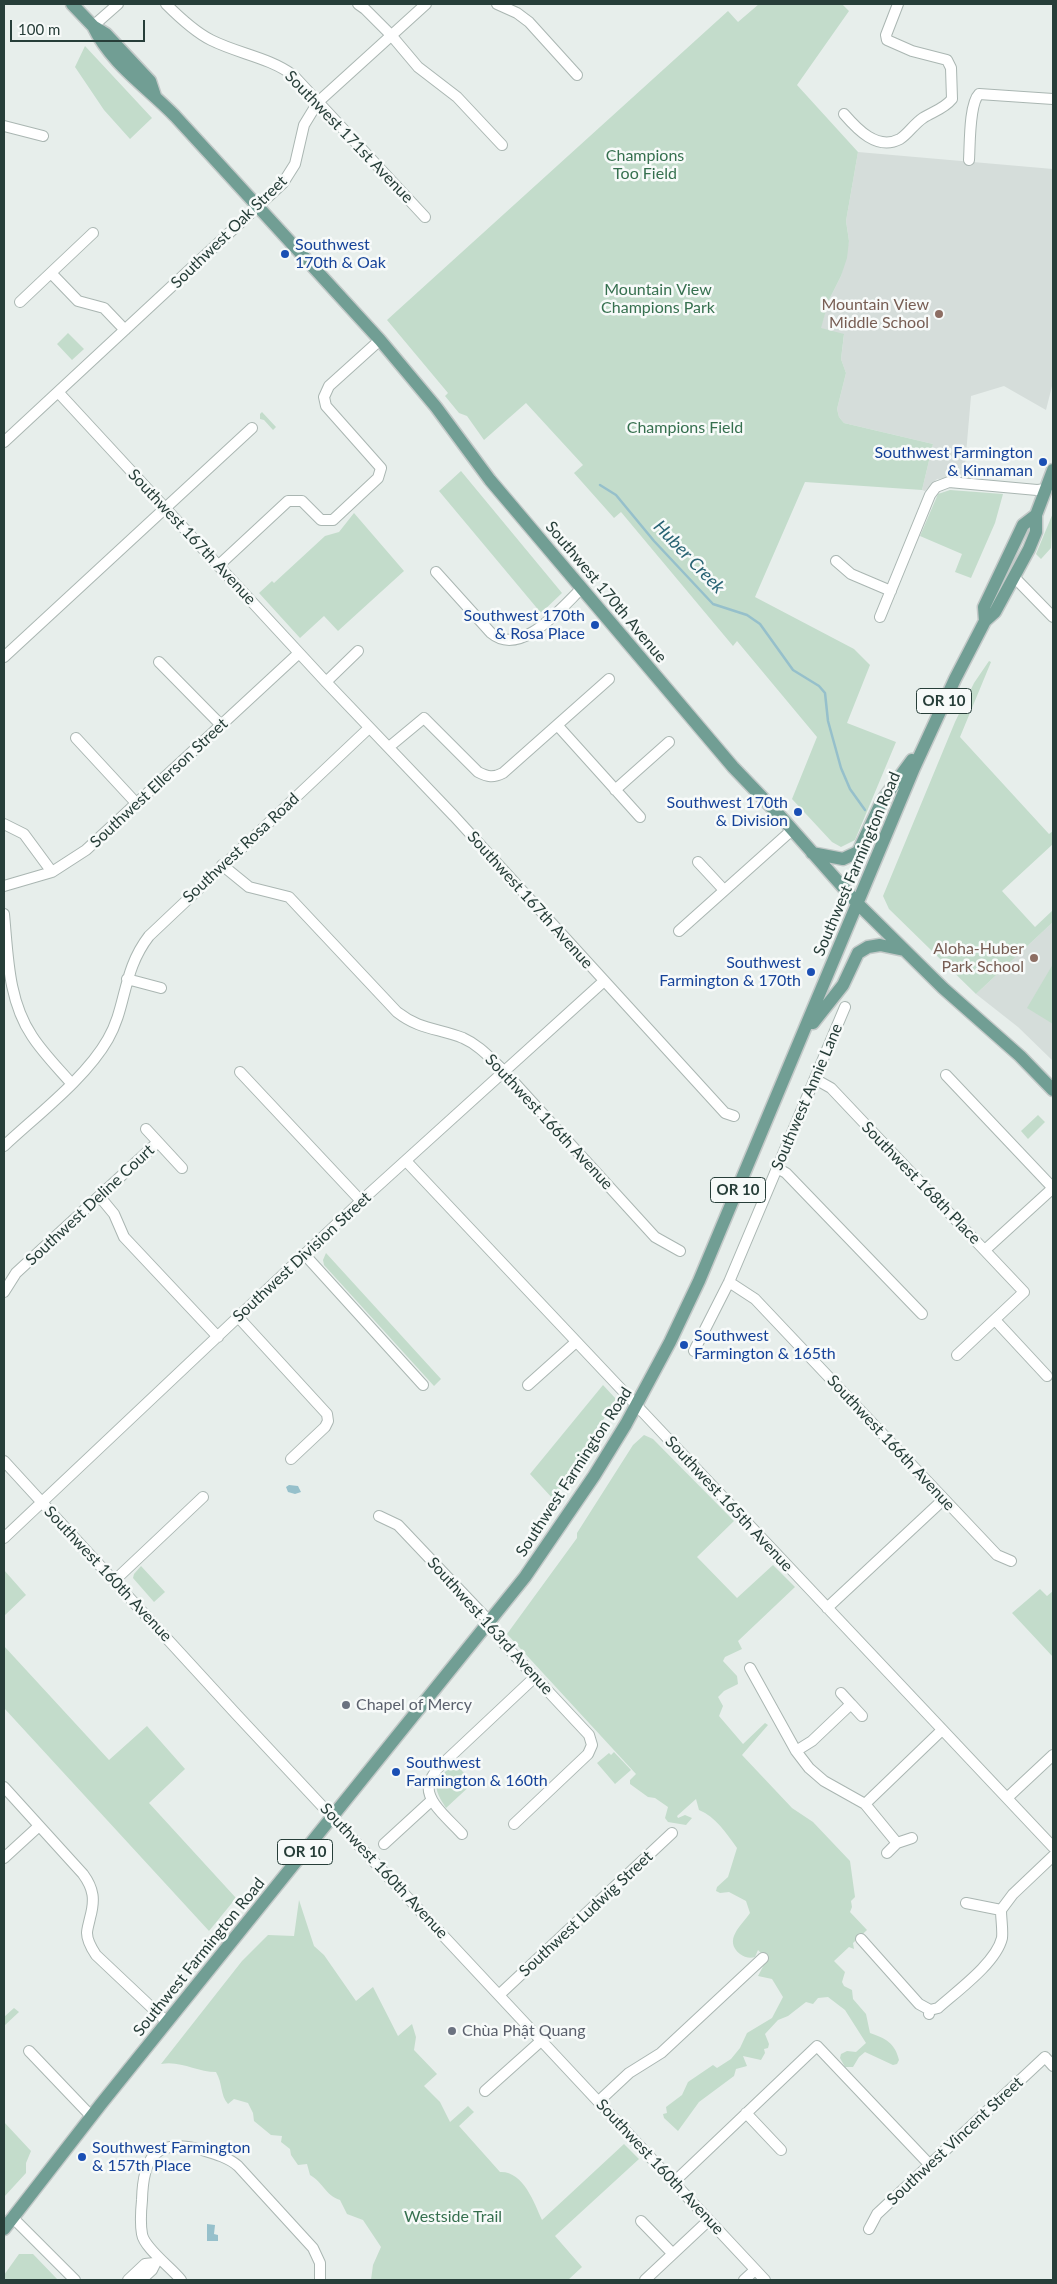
<!DOCTYPE html>
<meta charset="utf-8">
<style>
body{margin:0}
#map{position:relative;width:1057px;height:2284px;overflow:hidden;background:#e7eeeb;font-family:Lato,sans-serif}
canvas{display:block}
.frame{position:absolute;inset:0;border:5px solid #273e39;pointer-events:none}
.scale{position:absolute;left:10px;top:20px;width:135px;height:22px;box-sizing:border-box;border:2px solid #273e39;border-top:0;padding-left:6px;font-size:15px;line-height:18px;white-space:nowrap;color:#273e39;-webkit-text-stroke:4px #f7faf9;paint-order:stroke}
</style>
<div id="map">
<canvas width="1057" height="2284"></canvas>
<div class="frame"></div>
<div class="scale">100 m</div>
</div>
<script>
const ctx = document.querySelector('canvas').getContext('2d');
ctx.lineJoin = 'round';
function fill(path, color) {
  ctx.fillStyle = color;
  ctx.fill(path, 'evenodd');
}
function strokePath(path, color, width, dash) {
  ctx.strokeStyle = color;
  ctx.lineWidth = width;
  ctx.lineCap = dash ? 'butt' : 'round';
  ctx.setLineDash(dash || []);
  ctx.stroke(path);
}
function drawText(font, color, halo, rows, align = 'center') {
  ctx.font = font + ' Lato,sans-serif';
  ctx.lineWidth = 5;
  ctx.setLineDash([]);
  ctx.textBaseline = 'middle';
  ctx.strokeStyle = halo;
  ctx.fillStyle = color;
  for (const [text, x, y, turn = 0] of rows) {
    ctx.save();
    ctx.translate(x, y);
    ctx.rotate((+turn || 0) * Math.PI / 180);
    ctx.textAlign = isNaN(turn) ? turn : align;
    if (halo) ctx.strokeText(text, 0, 0);
    ctx.fillText(text, 0, 0);
    ctx.restore();
  }
}
fill(new Path2D(`
 M858 152 1053 169V382L1046 410 1004 386 971 396 964 477 937 479 925 491 922 490 933 444 844 423 839 417 837 409 846 373 841 359 844 335 820 329 829 300 841 276 849 241 846 221Z
 M1053 922V1061L1018 1027 976 994Z`), '#d5ddda');
fill(new Path2D(`
 M759 4H842L849 11 797 85 858 152 846 221 849 241 847 258 841 276 829 300 821 328 844 334 841 359 846 373 837 409 839 417 844 423 933 444 922 490 805 482 755 597 854 649 870 665 847 723 896 742 855 840 841 847 832 842 792 799 817 737 737 641 733 646 621 512 614 518 574 473 583 465 526 403 484 440 467 416 459 413 445 396 448 393 387 320 728 11 738 22Z
 M85 46 152 118 130 139 104 110 75 67Z
 M68 333 84 349 72 360 57 344Z
 M262 412 276 427 273 430 264 420 260 419V414Z
 M461 471 562 593 541 613 439 491Z
 M950 490 1003 494 995 523 971 578 955 572 962 554 920 536 938 494Z
 M354 513 404 571 338 631 324 616 300 638 259 593 272 581 274 583 325 536 339 532Z
 M1053 513 1051 548 1041 559 1036 554Z
 M989 661 991 662 960 737 1049 834 1053 831V844L1002 891 1035 927 1053 910V922L976 994 889 909 883 896 955 722 974 683Z
 M1053 964V1024L1027 1008Z
 M1038 1115 1045 1122 1028 1139 1021 1131Z
 M326 1253 441 1379 434 1386 324 1265 323 1260Z
 M603 1385 616 1399 554 1500 530 1474Z
 M644 1435 653 1439 734 1521 697 1557 737 1598 773 1565 795 1587 738 1641 742 1649 725 1657 723 1661 737 1676 738 1684 724 1691 718 1697 723 1706 719 1716 743 1744 765 1723 768 1725 742 1755 792 1808 813 1822 850 1861 855 1897 851 1901 852 1907 850 1912 867 1930 853 1943 854 1949 849 1947 834 1961 845 1972 842 1982 844 1986 852 1990 853 1999 866 2014 870 2033C885 2038 895 2043 899 2060L897 2064 893 2065 865 2052 859 2057 853 2067H845L840 2058 841 2054 847 2051 856 2052 866 2043 845 2010 828 1997 818 1998 813 2004 806 2002 788 2016 778 2020 765 2034 769 2044 768 2048 764 2049 765 2053 761 2060 743 2056 747 2066 736 2069 734 2076 699 2102 678 2131 664 2118 663 2114 667 2113 666 2107 682 2095 688 2082 713 2065 717 2068 731 2059 740 2048 747 2033 772 2018 783 1997 772 1979 758 1976 767 1959 758 1950 755 1957C750 1959 744 1957 740 1954 723 1940 741 1926 750 1913L746 1901 729 1892 720 1893 716 1891 717 1887 728 1877 737 1848C726 1833 716 1817 699 1810L696 1799 677 1816 678 1818 685 1815 692 1818 686 1825 668 1822 665 1818 668 1807 655 1798 648 1797 630 1784V1780L636 1774 507 1634 577 1538V1533L633 1445Z
 M141 1566 165 1592 154 1602 133 1578 134 1574Z
 M4 1570 26 1595 4 1616Z
 M1040 1589 1047 1596 1053 1591V1657L1012 1613Z
 M4 1646 109 1760 147 1726 185 1769 149 1803 236 1898 209 1931 4 1708Z
 M614 1752 631 1770 615 1784 597 1763 609 1753 611 1755Z
 M453 1761 473 1783 446 1808C428 1780 439 1784 453 1761Z
 M299 1900 314 1946 324 1955 356 2001 373 1987 398 2036 412 2024 416 2037 414 2050 437 2074 424 2086 440 2102 450 2122 468 2106 474 2112 459 2126 500 2172C523 2171 534 2202 542 2220L624 2144 639 2159 555 2236 582 2267 568 2280H371L373 2265 381 2247 363 2220 347 2214 340 2200C325 2195 323 2182 310 2175L307 2164 298 2165 291 2155 290 2149 281 2142 282 2136 271 2135 254 2121 253 2113 248 2103 234 2099 228 2104C220 2095 223 2084 216 2072 197 2072 180 2060 161 2064L242 1961 268 1935 294 1936Z
 M14 2008 19 2012 4 2026V2017Z
 M4 2122 31 2151 26 2163V2173L4 2197Z
 M19 2254H33L58 2280H4V2275Z`), '#c3dccb');
fill(new Path2D(`
 M289 1485 298 1486 301 1492 295 1494 288 1492 286 1487Z
 M207 2224 215 2225 214 2234 218 2235V2241H207Z`), '#96c0cb');
strokePath(new Path2D(`
 M600 485 616 495 654 541 713 604 747 615 760 624 793 670 819 686 825 693 828 721 841 768 850 789 865 810`), '#96c0cb', 2.5);
const minor = new Path2D(`
 M166 4C179 17 195 32 211 40 239 54 268 57 293 75L425 217
 M358 4 365 9 391 35 418 67 457 97 502 145
 M497 4 517 13 529 22 577 75
 M93 26 118 4
 M844 114C857 129 877 151 900 139 908 134 914 124 923 118 932 112 944 109 952 99L951 68 947 60 912 51 887 40 886 35 898 4
 M4 126 43 136
 M969 160C970 145 969 104 979 94L1053 99
 M51 273 78 301 104 308 125 330
 M20 302 93 233
 M58 392 326 682 454 816 725 1113 734 1116
 M4 442 283 183 295 164 304 125 318 102 426 4
 M836 561 851 574 891 591
 M218 566 288 501H302L321 520H333L378 478 381 468 326 406 324 397 329 386 380 340
 M436 572 491 633C521 658 561 608 582 588
 M1014 577 1053 617
 M880 617 930 495 936 487 949 482 1037 490 1047 489
 M4 657 252 428
 M159 662 221 725
 M326 682 358 651
 M558 726 640 817
 M76 738 137 804
 M389 747 424 718 478 772C488 777 493 778 503 773L609 679
 M615 790 669 742
 M4 824 24 834 52 872
 M698 862 724 890
 M222 865 249 887 289 897 397 1012C420 1030 438 1028 463 1038 479 1045 490 1058 503 1070L655 1237 680 1251
 M4 886 52 872 86 850 299 653
 M4 914C8 956 8 1000 32 1036 43 1053 58 1068 71 1083
 M679 931 792 830
 M127 979 161 988
 M240 1072 361 1201
 M946 1075 1053 1188
 M815 1079 831 1088 1024 1292 957 1355
 M146 1129 158 1142
 M4 1146C37 1115 86 1078 108 1039 127 1006 122 971 149 936L369 728
 M406 1161 1053 1847
 M777 1168 786 1173 922 1314
 M100 1197 114 1214 124 1237 218 1337
 M985 1250 1053 1188
 M305 1255 423 1385
 M729 1282 755 1299 997 1555 1011 1561
 M4 1292 16 1273 158 1142 182 1168
 M239 1318 327 1414 328 1421 325 1427 291 1459
 M995 1320 1047 1376
 M694 1351 729 1282 845 1007
 M528 1385 576 1342
 M4 1461 237 1715 765 2280
 M379 1516 398 1525 490 1622 505 1645 589 1735 592 1745 588 1754 514 1824
 M4 1538 361 1201 604 981
 M114 1581 203 1497
 M827 1608 944 1499
 M750 1668 796 1751 809 1768 824 1781 865 1804 897 1843 887 1853
 M841 1693 851 1704
 M796 1751 812 1741 851 1704 862 1716
 M4 1787 83 1874C94 1889 95 1900 90 1918 89 1923 87 1929 87 1933 87 1941 92 1949 96 1955L167 2022
 M1007 1798 1053 1755
 M865 1804 942 1730
 M462 1834C451 1821 425 1802 429 1784 430 1779 434 1774 437 1769L535 1677
 M897 1843 912 1838
 M384 1844 432 1800
 M4 1858 39 1826
 M966 1903 1001 1910
 M861 1939 919 2004 930 2010
 M499 1995 672 1833
 M929 2014 930 2010 938 2008C957 1991 996 1963 1002 1938 1003 1930 1001 1919 1001 1910L1013 1894 1053 1856
 M29 2051 91 2116
 M485 2091 542 2040
 M599 2101 629 2073 661 2053 763 1958
 M746 2113 781 2150
 M674 2182 817 2046 929 2164
 M12 2217 75 2280
 M641 2221 673 2254
 M869 2229 877 2214 1045 2057 1053 2066
 M128 2280 145 2264 154 2263
 M141 2280 152 2270 157 2260
 M181 2280C172 2268 144 2248 142 2234 140 2223 141 2210 142 2200 143 2159 154 2138 199 2149 212 2153 228 2157 238 2166L313 2248 320 2263V2280
 M645 2280 709 2220
 M744 2280 755 2270`);
const major = new Path2D(`
 M72 4 93 26 106 34 150 81 155 96
 M93 26C111 64 147 87 175 116L380 340 436 407 490 480 733 767 781 817 857 903 943 988 1020 1056 1053 1090
 M985 621 984 607 1023 525 1036 515
 M812 853 843 859 858 852 882 801 912 760
 M813 1023 843 985 858 953 868 947 880 945 904 950
 M4 2229 101 2104 525 1577 594 1476 626 1424 670 1342 699 1281 914 768 955 679 985 621 995 612 1029 549 1036 532V515L1053 470`);
strokePath(minor, '#aab6b2', 12);
strokePath(major, '#c3c9c8', 15);
strokePath(minor, '#fff', 10);
strokePath(major, '#719e94', 12);
for (const [x, y, r, color] of [
 [285,254,5,"#1a4fb4"],
 [939,314,5,"#8d6e63"],
 [1043,462,5,"#1a4fb4"],
 [595,625,5,"#1a4fb4"],
 [798,812,5,"#1a4fb4"],
 [1034,958,5,"#8d6e63"],
 [811,972,5,"#1a4fb4"],
 [684,1345,5,"#1a4fb4"],
 [346,1705,5,"#6b7280"],
 [396,1772,5,"#1a4fb4"],
 [452,2031,5,"#6b7280"],
 [82,2157,5,"#1a4fb4"]
]) {
  const dot = new Path2D();
  dot.arc(x, y, r, 0, 2 * Math.PI);
  ctx.fillStyle = color;
  ctx.fill(dot);
  strokePath(dot, '#f7faf9', 2);
}
for (const [x, y, w] of [
 [944,701,55],
 [738,1190,55],
 [305,1852,55]
]) {
  const box = new Path2D();
  box.roundRect(x - w / 2, y - 12.5, w, 25, 4);
  ctx.fillStyle = '#f7faf9';
  ctx.fill(box);
  strokePath(box, '#273e39', 1);
}
drawText('bold 15px', '#273e39', null, [
 ["OR 10",944,701],
 ["OR 10",738,1190],
 ["OR 10",305,1852]
]);
drawText('16px', '#273e39', '#f7faf9', [
 ["Southwest 171st Avenue",349,137,46],
 ["Southwest Oak Street",229,232,-44],
 ["Southwest 167th Avenue",192,537,47],
 ["Southwest 170th Avenue",606,592,50],
 ["Southwest Ellerson Street",159,783,-43],
 ["Southwest Rosa Road",241,848,-43],
 ["Southwest Farmington Road",857,864,-67],
 ["Southwest 167th Avenue",530,900,48],
 ["Southwest Annie Lane",807,1097,-67],
 ["Southwest 166th Avenue",549,1122,47],
 ["Southwest 168th Place",921,1183,46],
 ["Southwest Deline Court",90,1205,-43],
 ["Southwest Division Street",302,1257,-43],
 ["Southwest 166th Avenue",891,1443,47],
 ["Southwest Farmington Road",574,1472,-57],
 ["Southwest 165th Avenue",729,1504,47],
 ["Southwest 160th Avenue",108,1574,47],
 ["Southwest 163rd Avenue",490,1626,48],
 ["Southwest 160th Avenue",384,1871,47],
 ["Southwest Ludwig Street",586,1914,-43],
 ["Southwest Farmington Road",199,1957,-51],
 ["Southwest Vincent Street",955,2141,-43],
 ["Southwest 160th Avenue",660,2167,47]
]);
drawText('16px', '#36704f', '#f7faf9', [
 ["Champions",645,156],
 ["Too Field",645,174],
 ["Mountain View",658,290],
 ["Champions Park",658,308],
 ["Champions Field",685,428],
 ["Westside Trail",453,2217]
]);
drawText('16px', '#164399', '#f7faf9', [
 ["Southwest",295,245],
 ["170th & Oak",295,263],
 ["Southwest Farmington",1033,453,"right"],
 ["& Kinnaman",1033,471,"right"],
 ["Southwest 170th",585,616,"right"],
 ["& Rosa Place",585,634,"right"],
 ["Southwest 170th",788,803,"right"],
 ["& Division",788,821,"right"],
 ["Southwest",801,963,"right"],
 ["Farmington & 170th",801,981,"right"],
 ["Southwest",694,1336],
 ["Farmington & 165th",694,1354],
 ["Southwest",406,1763],
 ["Farmington & 160th",406,1781],
 ["Southwest Farmington",92,2148],
 ["& 157th Place",92,2166]
], 'left');
drawText('16px', '#785e54', '#f7faf9', [
 ["Mountain View",929,305],
 ["Middle School",929,323],
 ["Aloha-Huber",1024,949],
 ["Park School",1024,967]
], 'right');
drawText('16px', '#5b616d', '#f7faf9', [
 ["Chapel of Mercy",356,1705],
 ["Chùa Phật Quang",462,2031]
], 'left');
drawText('italic 18px', '#286373', '#f7faf9', [
 ["Huber Creek",689,557,46]
]);
</script>
